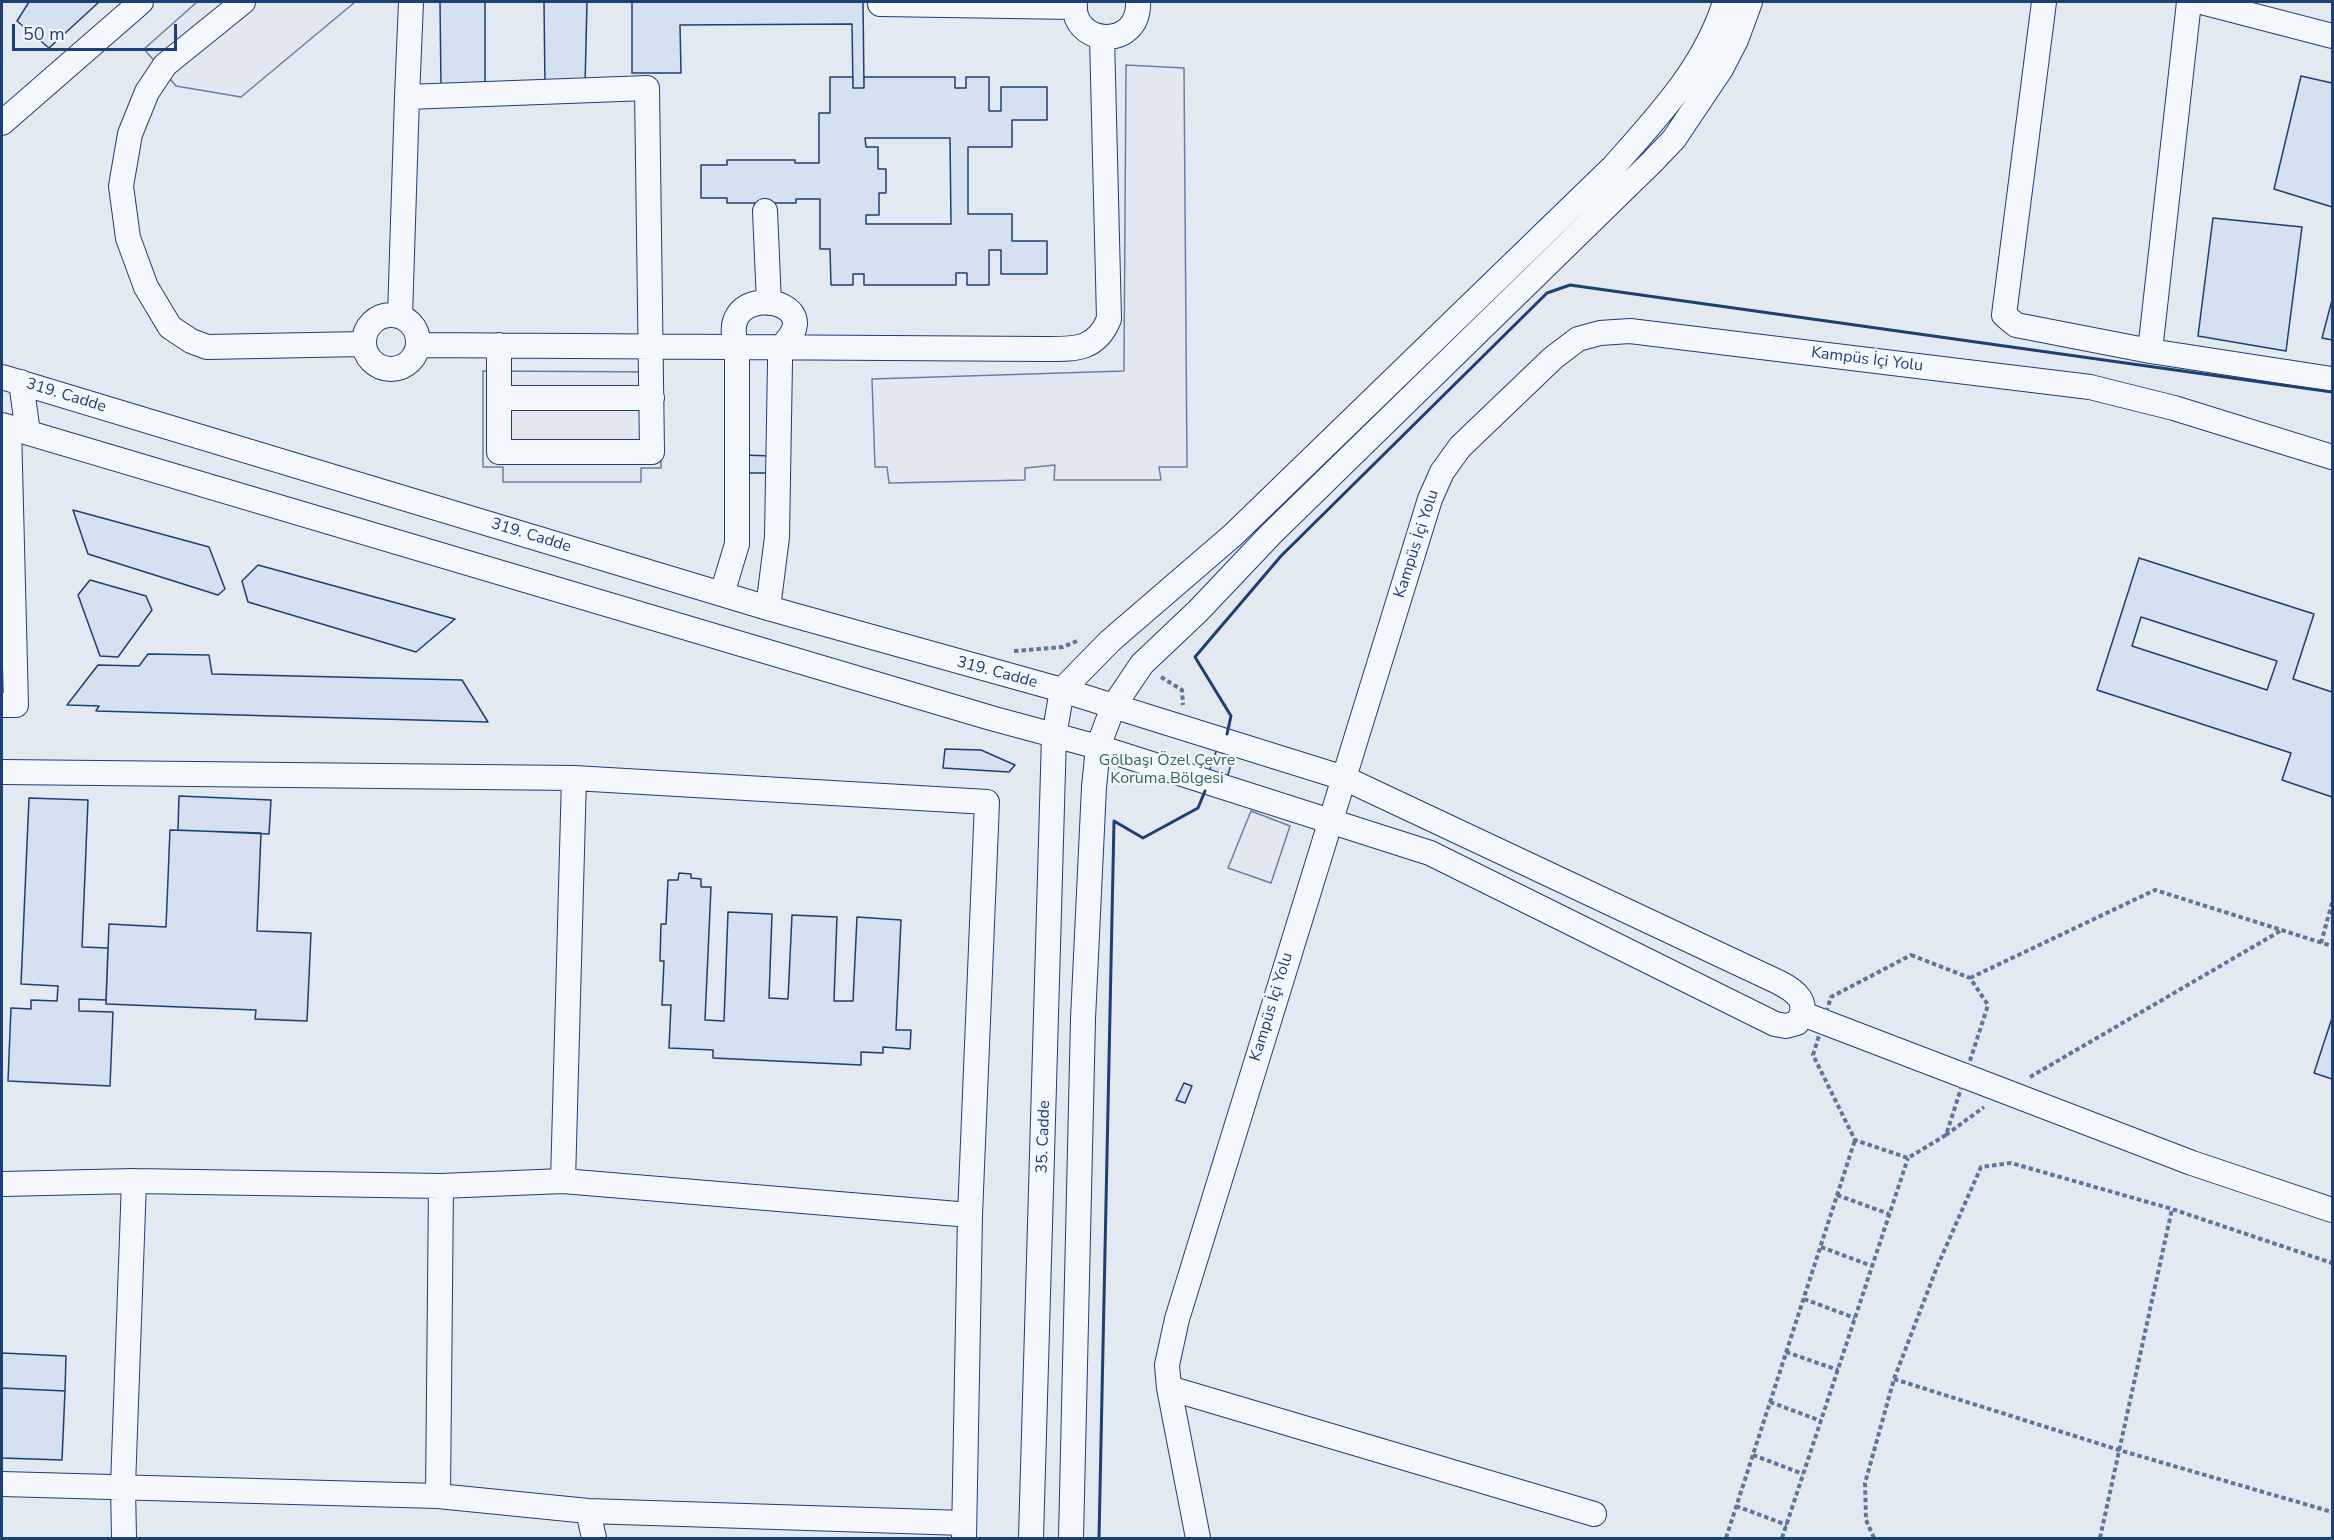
<!DOCTYPE html>
<meta charset="utf-8">
<style>
body{margin:0}
#map{position:relative;width:2334px;height:1540px;overflow:hidden;background:#f4f7fb;font-family:"Nunito Sans",sans-serif}
canvas{display:block}
.frame{position:absolute;inset:0;border:3px solid #1d3f73;pointer-events:none}
.scale{position:absolute;left:12px;top:24px;width:165px;height:27px;box-sizing:border-box;border:3px solid #1d3f73;border-top:0;padding-left:8px;font-size:18px;line-height:21px;white-space:nowrap;color:#1d3f73;-webkit-text-stroke:4px #f4f7fb;paint-order:stroke}
</style>
<div id="map">
<canvas width="2334" height="1540"></canvas>
<div class="frame"></div>
<div class="scale">50 m</div>
</div>
<script>
const ctx = document.querySelector('canvas').getContext('2d');
ctx.lineJoin = 'round';
function fill(path, color) {
  ctx.fillStyle = color;
  ctx.fill(path, 'evenodd');
}
function strokePath(path, color, width, dash) {
  ctx.strokeStyle = color;
  ctx.lineWidth = width;
  ctx.lineCap = dash ? 'butt' : 'round';
  ctx.setLineDash(dash || []);
  ctx.stroke(path);
}
function drawText(font, color, halo, rows, align = 'center') {
  ctx.font = font + ' "Nunito Sans",sans-serif';
  ctx.lineWidth = 4.5;
  ctx.setLineDash([]);
  ctx.textBaseline = 'middle';
  ctx.strokeStyle = halo;
  ctx.fillStyle = color;
  for (const [text, x, y, turn = 0] of rows) {
    ctx.save();
    ctx.translate(x, y);
    ctx.rotate((+turn || 0) * Math.PI / 180);
    ctx.textAlign = isNaN(turn) ? turn : align;
    if (halo) ctx.strokeText(text, 0, 0);
    ctx.fillText(text, 0, 0);
    ctx.restore();
  }
}
const green = new Path2D(`
 M2 2H2332V1538H2Z`);
fill(green, '#e3e9f0');
strokePath(green, '#687fa3', 1.5);
const parking = new Path2D(`
 M197 2H355L241 97 176 86 144 49Z
 M1126 65 1184 68 1187 467H1159L1161 480H1054L1055 465 1025 468V480L889 483 887 467H875L872 379 1124 371Z
 M483 371 661 372V468H641V482H503V467H483Z
 M1251 811 1290 826 1271 883 1228 868Z`);
fill(parking, '#e3e8f0');
strokePath(parking, '#687fa3', 1.5);
const building = new Path2D(`
 M29 2H99L49 48 17 21Z
 M440 2H485V91L441 87Z
 M544 2H587L585 86 545 87Z
 M632 2H863L864 88H853L852 24 680 25 681 73H632Z
 M2301 76 2332 83V207L2274 189Z
 M830 77H853V88H864V77H955V88H966V77H989V111H1001V87H1047V120H1012V147H968V214H1012V241H1047V274H1001V250H989V285H967V273H956V285H864V274H853V285H831L830 249H820V199H796V203H727V198H701V165H727V160H795V163H819V113H830ZM865 138H950L951 224H866V215H879V193H886V169H878V147H866Z
 M2213 218 2302 227 2286 351 2198 336Z
 M2332 300V340L2322 338Z
 M743 455 772 456V473H743Z
 M73 510 209 547 225 589 218 595 88 554Z
 M2139 558 2314 614 2293 679 2332 692V797L2282 780 2291 753 2097 690ZM2141 617 2277 661 2267 690 2132 646Z
 M258 565 455 619 416 652 248 602 242 581Z
 M90 580 146 596 152 610 118 657 100 656 78 595Z
 M148 654 209 655 212 674 462 680 488 722 96 711 99 706 67 705 98 665 139 666Z
 M1222 734 1239 740 1226 781 1208 775Z
 M945 749 981 750 1015 765 1009 772 943 768Z
 M179 796 271 800 269 834 178 830Z
 M29 798 88 800 82 947 108 948 106 1000 79 999V1011L113 1012 110 1086 8 1081 11 1008 31 1009V1000L57 1001 58 986 21 984Z
 M170 830 261 833 257 931 311 933 307 1021 255 1019 256 1010 106 1004 109 924 166 927Z
 M679 873 691 874V878L701 879V887H711L705 1020 724 1021 728 912 772 914 769 998 788 999 792 915 837 917 834 1001H853L857 917 901 920 896 1030H911L910 1049 883 1047V1053L861 1052V1065L713 1058V1050L669 1048 671 1005H662L664 961H660L661 924H666L668 880H678Z
 M2332 1018V1079L2314 1073Z
 M1184 1083 1192 1086 1185 1103 1176 1100Z
 M2 1353 66 1356 65 1391 2 1388Z
 M2 1388 65 1391 62 1460 2 1458Z`);
fill(building, '#d5e0f0');
strokePath(building, '#1d3f73', 1.5);
const minor = new Path2D(`
 M243 2 165 65 147 92 130 134 121 186 128 238 146 287 170 327 191 341 207 347 363 344
 M1075 2C1070 46 1140 51 1138 2
 M2044 2 2004 315 2016 325 2150 351 2332 379
 M2201 2 2332 36
 M880 4 1075 7
 M407 97 411 2
 M2 123 141 2
 M765 211 769 303
 M364 342a27 27 0 1 1 54 0a27 27 0 1 1-54 0Z
 M400 316 407 97 647 88 652 452H499V345
 M419 345 1043 349C1074 349 1096 351 1109 319L1102 37
 M2150 351 2189 2
 M2 377 768 608 1062 690 1344 778 1778 982C1796 991 1811 1002 1797 1023L1786 1026 1775 1024 1430 853 1098 747 991 718 2 425
 M21 382 28 433
 M499 398H652
 M722 594 737 544V347C717 291 796 293 795 324 794 336 786 339 782 348 780 352 780 358 780 362L777 537 768 608
 M2 705H16L9 427
 M2 772 574 778 987 802 970 1215 964 1538
 M1803 1014 2192 1163 2332 1210
 M563 1181 574 778
 M2 1184 134 1181 441 1186 563 1181 970 1215
 M1169 1388 1594 1514
 M2 1484 438 1496 588 1511 964 1523
 M438 1496 441 1186
 M588 1511 594 1538
 M124 1538 123 1486 134 1181
 M1031 1538 1054 736 1062 690 1110 641 1233 535 1614 166C1658 116 1705 67 1725 2
 M1071 1538 1083 1019 1094 787 1098 747 1113 707 1142 664 1198 611 1271 534 1652 162 1674 139 1721 69 1736 40 1750 2
 M1198 1538 1169 1388 1167 1365 1177 1319 1430 499 1442 472 1460 447 1553 358 1578 339 1600 333 1630 331 2090 387 2174 408 2332 457`);
strokePath(minor, '#1d3f73', 26);
strokePath(new Path2D(`
 M1014 651 1063 647 1077 641
 M1161 677 1182 690 1183 705
 M2321 943 2332 903
 M1911 955 1970 978 1988 1005 1946 1135 1908 1158 1855 1140 1813 1055 1831 997Z
 M1970 978 2155 890 2332 946
 M2030 1077 2282 930
 M1946 1135 1984 1107
 M1837 1195 1889 1214
 M1821 1247 1872 1266
 M1804 1299 1855 1318
 M1786 1352 1838 1370
 M1894 1379 2119 1450 2332 1512
 M1770 1402 1821 1421
 M1753 1455 1803 1474
 M1736 1506 1787 1525
 M1726 1538 1855 1140
 M1782 1538 1908 1158
 M1874 1538 1866 1520 1865 1483 1894 1379 1937 1267 1981 1167 2011 1163 2172 1209 2332 1263
 M2100 1538 2172 1209`), '#5e769c', 4, [4.5, 3]);
strokePath(minor, '#f4f7fb', 24);
strokePath(new Path2D(`
 M1227 734 1231 716 1195 657 1281 556 1547 293 1570 285 2332 392
 M1099 1538 1114 821 1143 838 1198 808 1205 791`), '#1d3f73', 3);
drawText('16px', '#1d3f73', '#f4f7fb', [
 ["Kampüs İçi Yolu",1867,360,7],
 ["319. Cadde",66,396,17],
 ["319. Cadde",531,536,17],
 ["Kampüs İçi Yolu",1417,544,-72],
 ["319. Cadde",997,673,15],
 ["Kampüs İçi Yolu",1272,1007,-73],
 ["35. Cadde",1044,1137,-88]
]);
drawText('16px', '#2c6c60', '#f4f7fb', [
 ["Gölbaşı Özel Çevre",1167,761],
 ["Koruma Bölgesi",1167,779]
]);
</script>
